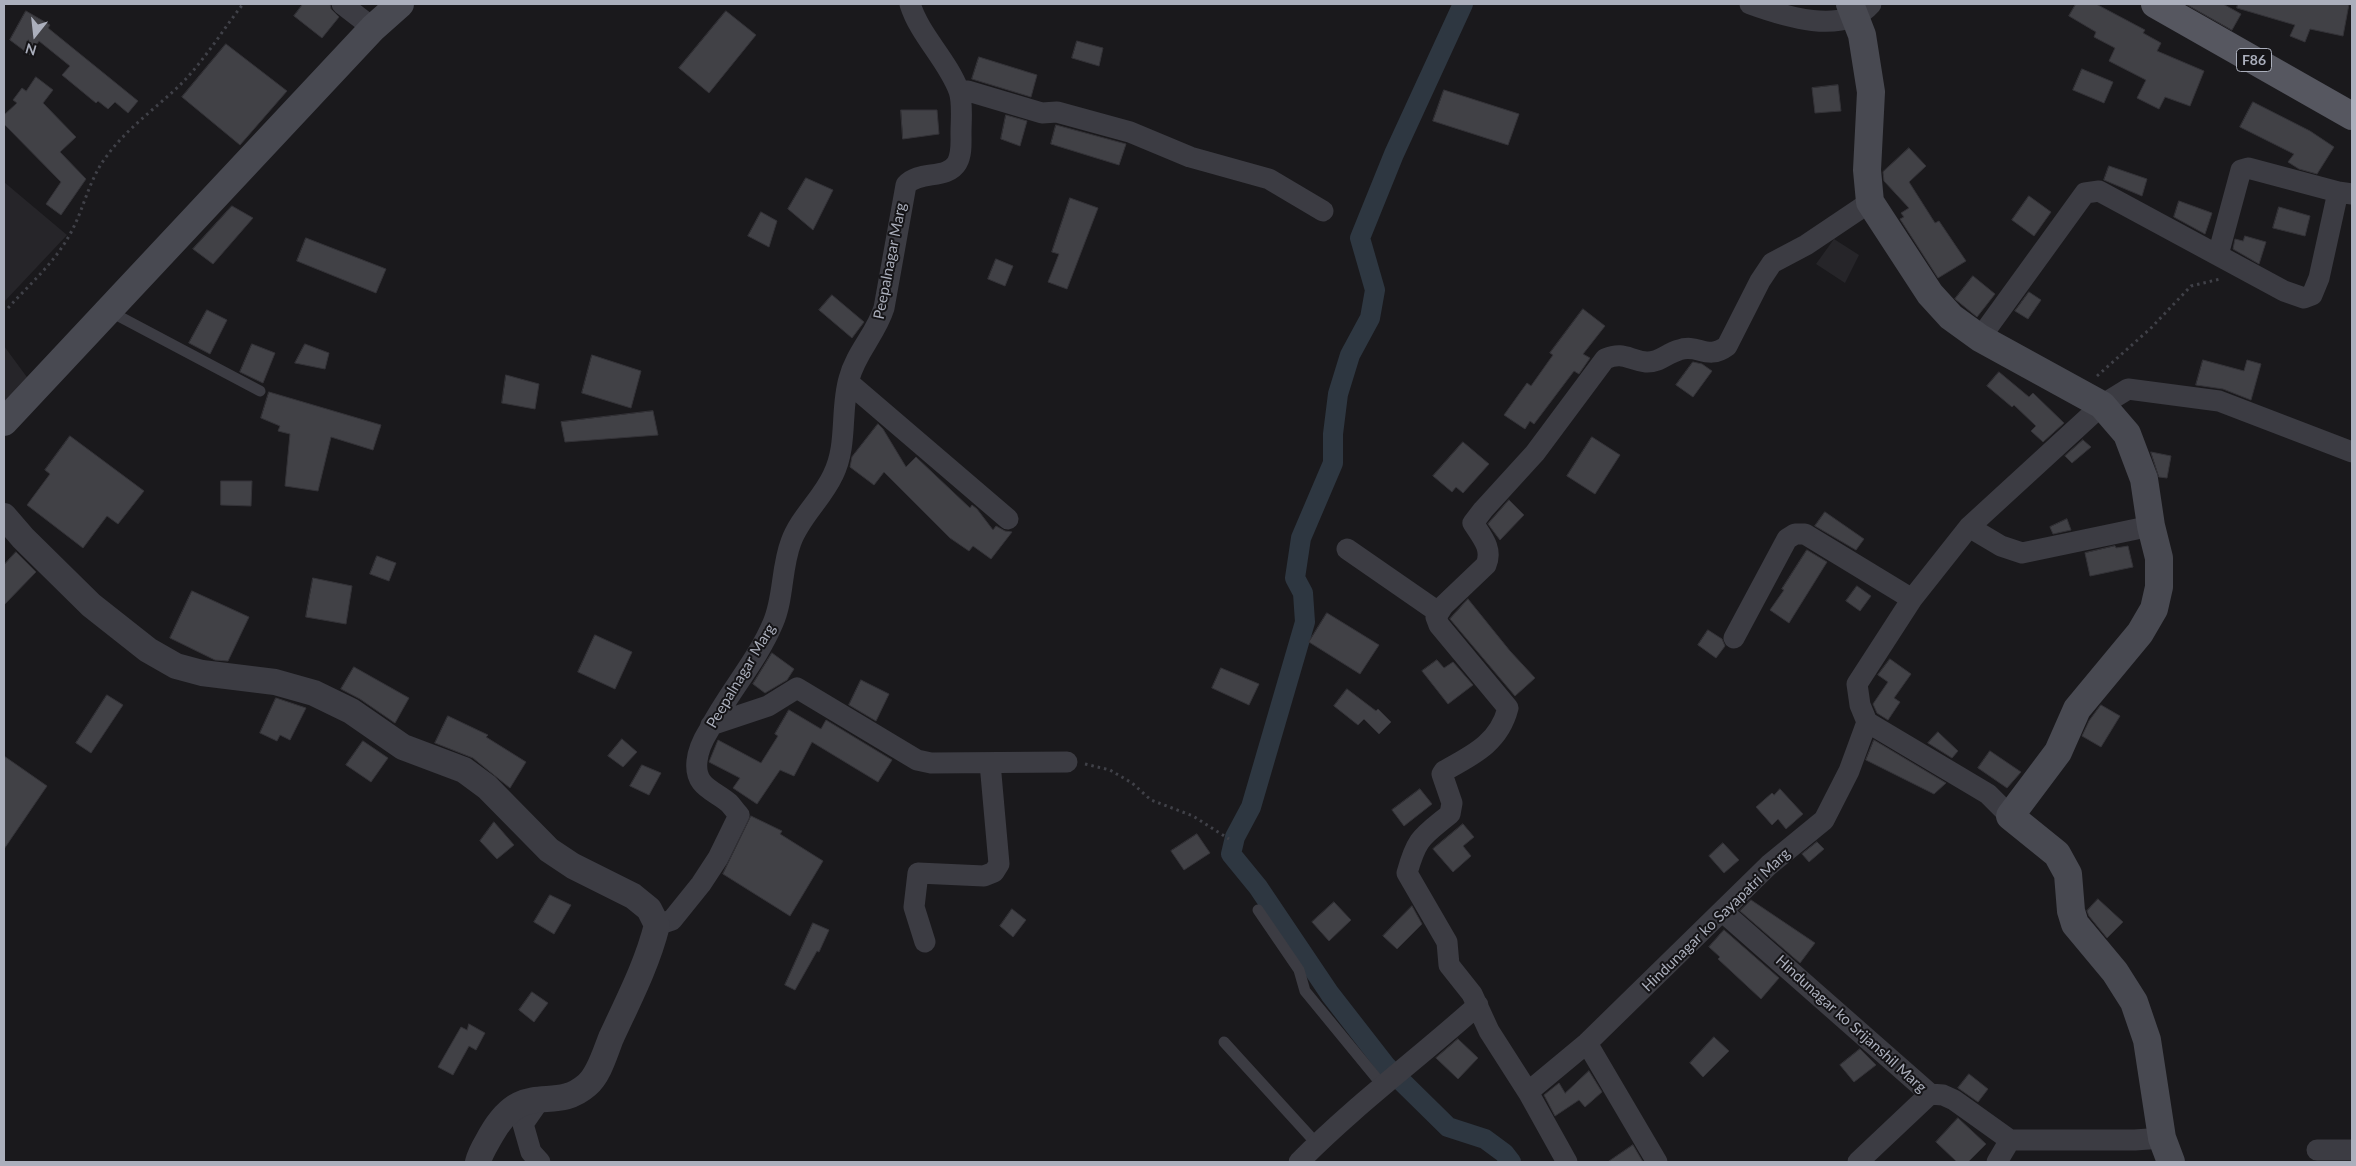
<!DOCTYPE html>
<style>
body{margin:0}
#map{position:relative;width:2356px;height:1166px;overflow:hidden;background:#1a191c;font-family:Lato,sans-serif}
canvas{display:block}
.frame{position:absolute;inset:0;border:5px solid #abafbc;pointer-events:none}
.north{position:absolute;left:10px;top:10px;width:50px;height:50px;-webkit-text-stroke:4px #151417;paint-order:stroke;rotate:196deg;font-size:14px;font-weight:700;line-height:20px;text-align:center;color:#abafbc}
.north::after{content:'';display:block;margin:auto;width:18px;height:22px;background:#abafbc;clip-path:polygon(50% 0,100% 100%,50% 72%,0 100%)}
</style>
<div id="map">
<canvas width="2356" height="1166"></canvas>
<div class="frame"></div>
<div class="north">N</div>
</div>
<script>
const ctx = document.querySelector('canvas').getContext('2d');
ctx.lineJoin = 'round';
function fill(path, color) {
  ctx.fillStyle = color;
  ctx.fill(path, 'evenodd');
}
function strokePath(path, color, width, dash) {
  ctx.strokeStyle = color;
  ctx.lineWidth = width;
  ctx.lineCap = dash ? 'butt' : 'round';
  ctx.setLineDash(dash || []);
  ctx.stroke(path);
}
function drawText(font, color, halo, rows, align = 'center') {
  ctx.font = font + ' Lato,sans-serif';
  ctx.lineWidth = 4;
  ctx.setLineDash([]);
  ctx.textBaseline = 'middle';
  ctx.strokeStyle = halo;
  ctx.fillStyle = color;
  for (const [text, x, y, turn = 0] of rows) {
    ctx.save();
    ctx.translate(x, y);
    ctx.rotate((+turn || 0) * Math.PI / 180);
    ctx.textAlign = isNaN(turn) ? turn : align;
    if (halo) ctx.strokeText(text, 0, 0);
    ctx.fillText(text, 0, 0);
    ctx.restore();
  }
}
fill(new Path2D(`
 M4 182 67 235 4 302Z
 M1834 239 1859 255 1845 283 1816 264Z
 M4 346 35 388 4 422Z`), '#262529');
strokePath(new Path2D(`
 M1463 4 1394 154 1360 238 1375 290 1370 318 1350 355 1338 394 1333 434V463L1301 538 1295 578 1303 593 1305 622 1251 807 1235 837 1231 854 1258 887 1330 994 1386 1066 1448 1127 1485 1139 1504 1153 1511 1162`), '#2e3741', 20);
const building = new Path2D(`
 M303 4H330L331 9 339 17 322 38 294 16Z
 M2076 4H2096L2145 30 2143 33 2161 43 2157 51 2204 71 2190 106 2165 97 2159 109 2137 98 2146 80 2109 61 2115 48 2094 37 2096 32 2069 16Z
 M2186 4H2223L2241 14 2232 30Z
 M2238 4H2349L2343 36 2310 29 2305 42 2290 36 2295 25 2237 8Z
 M26 11 50 25 48 28 138 101 128 113 115 102 108 109 98 101 96 103 62 75 70 66 39 41 30 55 10 40Z
 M726 11 756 35 709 93 679 68Z
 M1077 41 1103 48 1099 66 1072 58Z
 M226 44 287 91 240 145 182 97Z
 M979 57 1037 75 1031 97 972 79Z
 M2082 69 2113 82 2104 103 2073 90Z
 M36 77 53 90 43 103 76 137 60 152 86 179 61 215 46 204 61 182 4 124V115L17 103 13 100 22 88 26 91Z
 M1838 85 1841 111 1815 113 1812 88Z
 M1444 90 1519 114 1508 145 1433 121Z
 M2253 102 2310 131 2334 147 2317 174 2299 169 2288 162 2294 154 2240 127Z
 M901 110H937L939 134 903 139Z
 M1006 115 1027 121 1020 146 1001 139Z
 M1056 125 1126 144 1119 165 1051 144Z
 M1909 148 1926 166 1909 182 1935 223 1939 221 1966 261 1938 278 1900 219 1904 217 1901 213 1909 208 1884 181 1883 172Z
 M2109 166 2147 179 2142 196 2104 180Z
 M806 178 833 190 813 230 788 209Z
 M2029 196 2051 212 2034 236 2012 220Z
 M1070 198 1098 208 1067 289 1048 282 1059 254 1052 252Z
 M2179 201 2212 213 2205 234 2174 217Z
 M232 206 253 218 213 264 193 249Z
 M2279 207 2310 216 2305 236 2273 228Z
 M761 212 777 221 769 247 748 236Z
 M2245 236 2266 242 2259 264 2233 249 2235 239 2243 241Z
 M306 238 386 269 376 293 297 261Z
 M996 259 1013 266 1005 286 988 279Z
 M1973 276 1995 294 1977 317 1955 299Z
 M2029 292 2041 300 2028 319 2015 311Z
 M832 295 864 322 852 338 819 310Z
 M1583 309 1605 326 1583 354 1590 358 1579 374 1574 371 1534 424 1530 421 1525 429 1504 415 1527 383 1531 386 1553 355 1550 353Z
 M207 310 227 320 210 354 189 343Z
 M252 344 275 353 263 383 240 372Z
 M305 344 329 353 325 369 295 363Z
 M592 355 641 371 631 408 582 393Z
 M2203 360 2244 371 2247 360 2261 364 2251 400 2223 389 2196 385Z
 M1693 362 1702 364 1712 371 1693 397 1676 385Z
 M1999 372 2029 397 2033 393 2064 423 2043 442 2031 431 2036 426 2014 405 2012 407 1987 386Z
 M506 375 539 384 535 409 502 403Z
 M269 392 381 425 373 450 331 437 318 491 285 486 290 434 278 431 280 426 261 418Z
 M653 411 658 435 565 442 561 422Z
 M878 424 883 429 906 467 916 457 970 508 972 505 977 509 993 530 996 526 1005 531 1012 532 991 559 973 546 969 551 950 538 884 472 874 485 850 467 852 457Z
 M70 436 144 491 118 524 107 516 83 548 27 505 50 474 45 470Z
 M1592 437 1620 455 1595 494 1567 476Z
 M2083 440 2091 447 2072 463 2065 456Z
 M1463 442 1489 464 1463 493 1456 487 1452 492 1433 476Z
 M2151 452 2171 456 2167 478 2159 477Z
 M221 481H252L251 506 221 505Z
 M1509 500 1524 515 1500 540 1488 524Z
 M1825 512 1864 539 1856 550 1815 526Z
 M2067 519 2071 530 2053 534 2050 527Z
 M2115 546 2116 548 2128 546 2133 567 2090 576 2085 553Z
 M1807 550 1827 562 1789 623 1770 610 1784 590 1782 589Z
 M16 552 36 572 4 605V565Z
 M377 556 396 563 389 581 370 574Z
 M313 578 352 586 346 624 306 617Z
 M1857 586 1871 596 1860 611 1846 601Z
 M192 591 249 617 228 661 215 660 170 638Z
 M1468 599 1510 651 1535 678 1515 696 1450 619Z
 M1327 613 1379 645 1360 674 1309 642Z
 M1708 630 1722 639 1725 646 1716 658 1698 645Z
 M595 635 632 652 615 689 578 672Z
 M772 653 794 669 787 680 765 693 753 684Z
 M1890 659 1911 674 1894 698 1900 702 1888 720 1877 713 1873 704 1888 682 1878 675Z
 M1437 660 1444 668 1453 662 1473 685 1448 704 1422 671Z
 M354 667 409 698 395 723 360 699 341 689Z
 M1221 668 1259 684 1249 705 1212 688Z
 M861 680 889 694 876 721 849 705Z
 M1347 689 1376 711 1378 709 1391 722 1379 734 1364 719 1358 725 1334 706Z
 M107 695 123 705 91 753 76 743Z
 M276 698 306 708 290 740 280 735 277 741 260 733Z
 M2101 705 2120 716 2101 747 2082 736 2089 721Z
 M789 710 821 729 826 720 892 760 878 782 812 742 794 776 780 770 757 804 733 788 740 778 709 762 718 740 761 763 778 736 775 734Z
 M448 716 488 735 486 737 526 762 510 788 473 758 435 743Z
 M1938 732 1958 751 1952 758 1928 743Z
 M622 739 637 752 623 767 608 756Z
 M1874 740 1946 783 1934 794 1866 760Z
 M363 741 388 758 371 782 346 765Z
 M1990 751 2021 772 2007 788 1978 768Z
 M4 756 47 786 4 849Z
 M642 765 661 773 649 795 630 786Z
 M1420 789 1432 804 1404 826 1392 810Z
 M1780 789 1803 814 1786 829 1778 819 1772 825 1756 807 1772 793 1774 795Z
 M751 816 782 831 780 834 823 861 790 916 723 874Z
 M494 822 514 845 497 859 480 841Z
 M1463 824 1474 837 1463 846 1471 856 1453 872 1433 849Z
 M1197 834 1210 853 1184 870 1171 851Z
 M1817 842 1824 849 1809 862 1802 854Z
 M1723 843 1739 860 1724 873 1709 856Z
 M550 895 571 905 554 934 534 922Z
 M2098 899 2123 922 2107 938 2089 916 2087 911Z
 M1751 900 1815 943 1800 963 1740 911Z
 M1334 902 1351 920 1329 941 1312 922Z
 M1412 906 1422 924 1397 949 1383 936Z
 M1012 909 1026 920 1013 937 1000 926Z
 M813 923 829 930 819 952 817 951 795 990 785 985Z
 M1724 930 1779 978 1761 999 1718 959 1720 957 1709 947Z
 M532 992 548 1003 534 1022 519 1010Z
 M469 1024 485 1033 476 1050 469 1046 453 1075 438 1067 461 1027 467 1030Z
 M1714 1037 1729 1051 1703 1077 1690 1063Z
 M1458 1039 1478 1058 1458 1079 1436 1058Z
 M1860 1049 1876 1065 1854 1082 1840 1065Z
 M1589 1071 1602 1092 1585 1107 1579 1100 1555 1116 1544 1095 1559 1083 1565 1093Z
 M1969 1074 1988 1089 1978 1102 1958 1088Z
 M1958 1118 1986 1144 1968 1162H1957L1936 1142Z
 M1633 1145 1643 1162H1608Z`);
fill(building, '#414146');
strokePath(building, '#343338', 1);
strokePath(new Path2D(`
 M8 308C29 285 54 263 69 236 84 210 88 181 106 157 126 129 155 109 180 85 204 61 222 31 243 4
 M2097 376 2151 328 2191 286 2220 279
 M1085 764 1110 770 1132 783 1151 800 1193 816 1229 839`), '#404148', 3, [2.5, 4]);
strokePath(new Path2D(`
 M109 311 260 391
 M1258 910 1299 970 1305 991 1383 1086
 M1224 1042 1317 1144`), '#3c3c43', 11);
strokePath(new Path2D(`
 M342 4 373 28
 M1750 4C1783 16 1843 36 1871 4
 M959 91H968L1042 113 1057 112 1130 132 1190 157 1269 179 1323 211
 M2218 255 2241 170 2248 168 2338 192
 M1980 338 2085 193 2099 191 2284 291 2304 298 2312 295 2319 278 2338 192 2352 194
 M848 382 1008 519
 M1969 527 2001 546 2022 553 2151 526
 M1347 549 1438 612
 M1734 638 1787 539 1795 534H1805L1912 599
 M1867 722 1860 705 1857 684 1912 599 1969 527 2102 405 2128 389 2219 401 2352 452
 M711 725 768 706 797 688 917 760 931 763 1067 762
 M1722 911 1930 1094 1943 1095 1954 1100 2010 1140H2135L2162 1138
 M657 925 672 920 701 884 718 858 739 815C735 811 732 806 729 803 714 790 694 787 697 761 698 751 704 738 709 730 728 693 757 661 773 623 784 598 781 568 791 542 800 517 822 499 833 475 848 445 840 410 849 379 856 352 876 334 884 308L906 185C919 170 947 180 957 163 962 154 961 143 961 133 961 120 963 103 959 91 947 59 920 36 910 4
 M925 942 914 907 918 873 984 876 994 872 999 864 990 763
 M1587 1043 1657 1162
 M1528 1092 1489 1031 1472 994 1449 965 1447 942 1407 873C1417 837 1422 837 1450 814L1452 803 1442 774 1444 771C1473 755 1499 743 1508 708L1439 625 1436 617 1443 606 1486 565C1493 549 1482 537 1473 523L1483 510 1535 453 1605 359C1624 351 1628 360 1646 362 1659 363 1667 353 1679 350 1698 343 1707 361 1727 346L1760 281 1772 263 1806 245 1870 202
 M2317 1150H2352
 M540 1162 531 1152 523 1124 541 1098
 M1299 1162C1355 1105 1419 1058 1478 1005
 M1567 1162 1528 1092 1587 1043 1769 865 1824 820 1849 771 1867 722 1988 794 2010 816
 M1858 1162 1930 1094
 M1997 1162 2010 1140`), '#3c3c43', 21);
strokePath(new Path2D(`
 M4 516 23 538 91 605 148 650 176 666 202 673 275 682 314 693 351 711 403 747 464 770 487 787 549 850 573 866 633 896 649 909 657 925C647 965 628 1001 611 1038 605 1053 599 1075 587 1085 553 1115 524 1077 491 1135 486 1144 480 1153 478 1162`), '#3c3c43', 26);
strokePath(new Path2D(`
 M1850 4 1862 35 1871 92 1867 170 1870 202 1930 294 1951 317 1980 338 2102 405 2127 434 2144 479 2151 526 2159 558V587L2154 609 2140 633 2077 709 2058 752 2010 816 2057 854 2068 874 2071 911 2075 924 2115 972 2134 1002 2147 1040 2162 1138 2171 1162
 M4 422 373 28 400 4`), '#484951', 28);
strokePath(new Path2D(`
 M2155 4 2352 116`), '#565760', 28);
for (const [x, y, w] of [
 [2254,60,35]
]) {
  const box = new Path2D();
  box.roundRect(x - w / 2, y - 11.5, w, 23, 4);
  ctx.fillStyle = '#151417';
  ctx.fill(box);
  strokePath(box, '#abafbc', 1);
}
drawText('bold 14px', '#abafbc', null, [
 ["F86",2254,60]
]);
drawText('15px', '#abafbc', '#151417', [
 ["Peepalnagar Marg",890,261,-79],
 ["Peepalnagar Marg",741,676,-59],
 ["Hindunagar ko Sayapatri Marg",1716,920,-44],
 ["Hindunagar ko Srijanshil Marg",1851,1024,42]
]);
</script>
